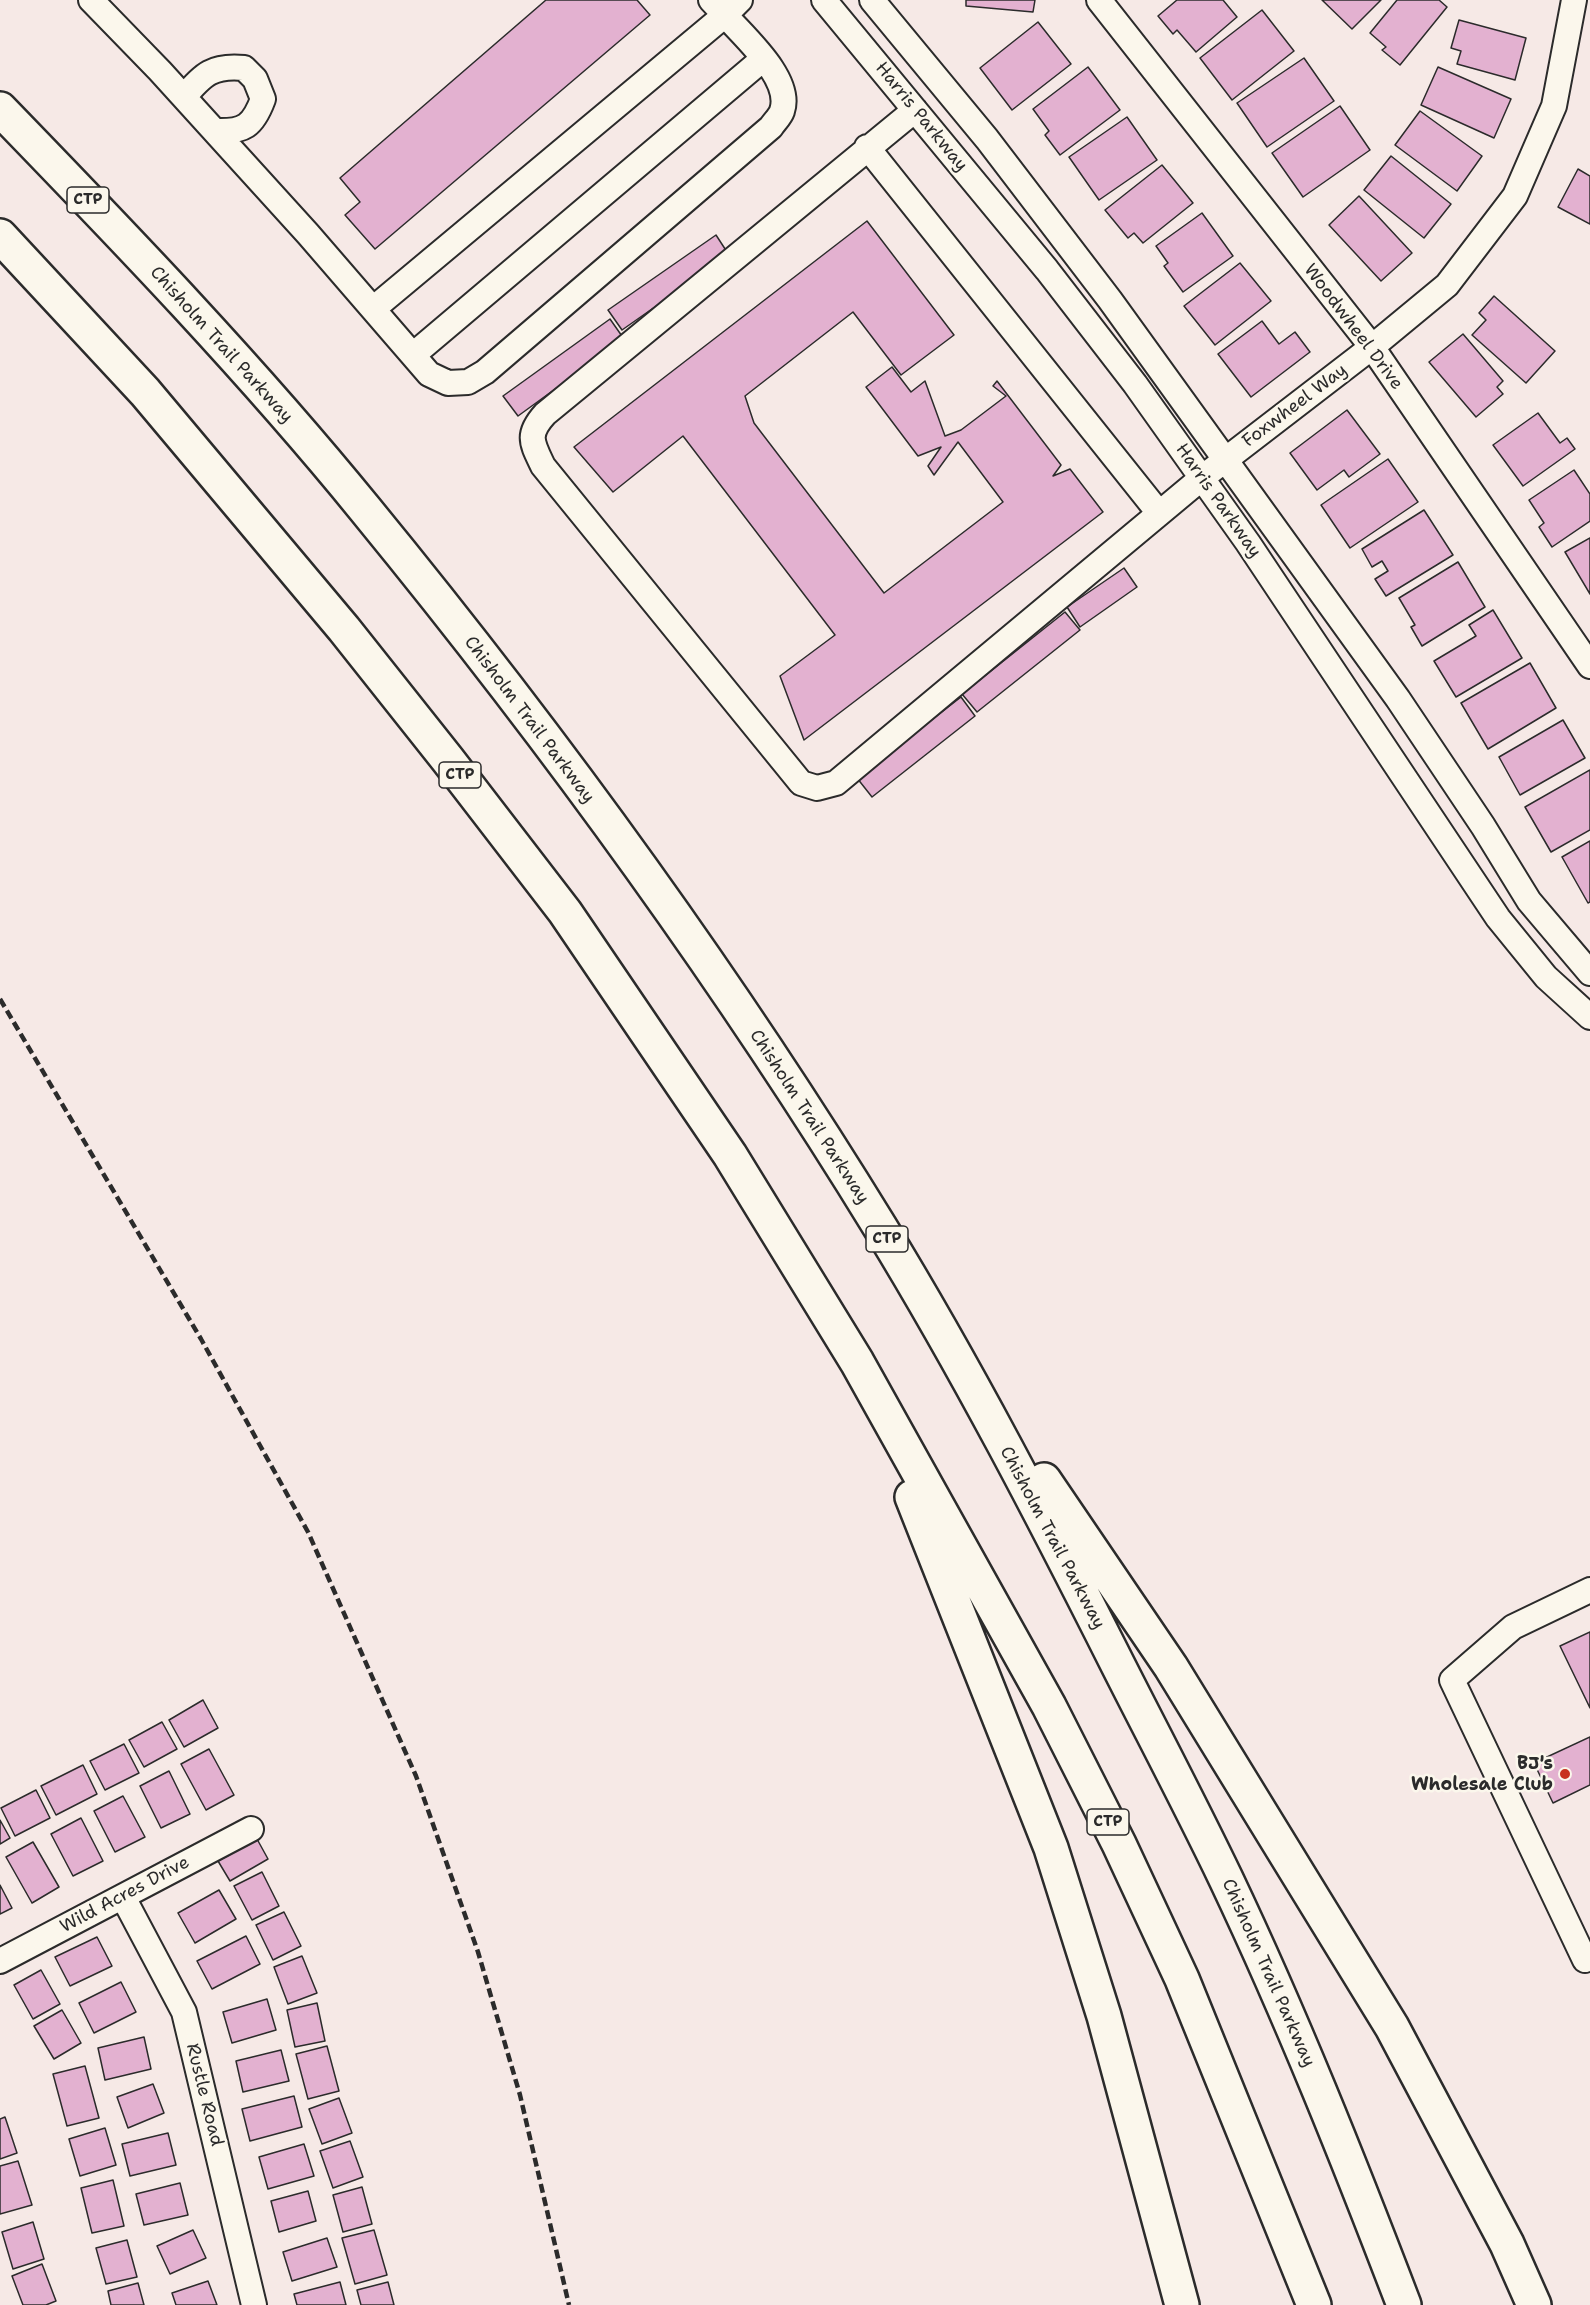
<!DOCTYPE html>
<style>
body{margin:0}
canvas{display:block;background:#f6e9e6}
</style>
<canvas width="1590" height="2305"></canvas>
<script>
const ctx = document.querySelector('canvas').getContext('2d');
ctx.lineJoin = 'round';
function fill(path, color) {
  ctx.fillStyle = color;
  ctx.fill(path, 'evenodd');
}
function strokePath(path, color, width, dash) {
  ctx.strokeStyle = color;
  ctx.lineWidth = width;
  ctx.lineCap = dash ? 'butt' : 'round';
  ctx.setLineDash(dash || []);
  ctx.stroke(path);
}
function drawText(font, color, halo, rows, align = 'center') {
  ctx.font = font + ' "Shantell Sans",sans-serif';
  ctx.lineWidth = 5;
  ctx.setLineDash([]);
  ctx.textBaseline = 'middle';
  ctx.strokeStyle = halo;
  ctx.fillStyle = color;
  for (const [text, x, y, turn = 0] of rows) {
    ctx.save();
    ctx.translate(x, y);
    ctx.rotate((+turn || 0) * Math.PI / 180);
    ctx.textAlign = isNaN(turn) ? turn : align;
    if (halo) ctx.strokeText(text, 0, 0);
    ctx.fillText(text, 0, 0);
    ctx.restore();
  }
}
const building = new Path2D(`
 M546 0H637L650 15 375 249 345 215 360 202 340 178Z
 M966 0H1035L1033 12 966 6Z
 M1177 0H1223L1237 17 1196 52 1177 30 1173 34 1158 16Z
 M1322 0H1381L1352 29Z
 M1397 0H1439L1447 7 1400 65 1382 50 1386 47 1370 33Z
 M1262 10 1294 51 1232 100 1200 58Z
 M1459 20 1526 38 1515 80 1457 64 1461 51 1451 48Z
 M1038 22 1071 64 1012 110 980 68Z
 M1304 58 1334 101 1267 147 1237 103Z
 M1088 67 1120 110 1060 155 1045 135 1049 131 1033 109Z
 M1438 67 1511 99 1494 138 1421 105Z
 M1340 106 1370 150 1303 197 1272 153Z
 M1420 111 1482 156 1457 191 1395 145Z
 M1127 117 1157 160 1099 200 1069 157Z
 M1391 156 1451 204 1424 238 1364 190Z
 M1162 165 1193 203 1143 243 1134 233 1128 238 1105 210Z
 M1578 169 1590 176V224L1558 207Z
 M1359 196 1412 253 1381 281 1329 225Z
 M1202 213 1233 256 1183 292 1164 266 1168 263 1156 246Z
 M867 221 954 335 901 375 853 312 745 396 754 423 884 593 1003 502 958 442 934 475 928 466 941 447 918 456 866 387 892 367 911 392 925 381 945 436 961 430 1006 396 993 386 997 381 1061 465 1053 476 1070 469 1103 512 804 740 780 676 835 635 683 436 613 492 574 447Z
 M716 235 729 255 622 330 608 310Z
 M1240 263 1271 301 1215 345 1184 306Z
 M1494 296 1555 351 1526 383 1472 335 1486 320 1479 313Z
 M610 319 624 339 518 416 503 396Z
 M1262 321 1279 344 1295 332 1310 352 1251 397 1218 354Z
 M1463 334 1503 381 1497 387 1503 394 1476 417 1429 362Z
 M1347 410 1380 454 1349 477 1344 470 1317 490 1290 453Z
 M1538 413 1560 443 1567 438 1575 449 1523 486 1493 445Z
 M1388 459 1418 502 1350 548 1321 505Z
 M1574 470 1590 494V521L1552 547 1539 527 1544 523 1529 500Z
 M1424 510 1453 555 1386 596 1375 579 1388 571 1382 561 1372 567 1362 549Z
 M1590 538V594L1565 552Z
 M1458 562 1485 607 1422 646 1411 627 1415 625 1399 598Z
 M1124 568 1137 587 1080 627 1067 607Z
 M1493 610 1522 658 1456 697 1434 661 1476 636 1469 625Z
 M1065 612 1080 630 977 712 962 694Z
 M1530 663 1556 708 1488 749 1461 703Z
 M961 697 975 716 872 797 857 778Z
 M1563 720 1585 758 1520 795 1499 757Z
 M1590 770V830L1551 852 1525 807Z
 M1590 841V902L1588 903 1562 857Z
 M1590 1632V1708L1560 1646Z
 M203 1700 218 1728 184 1747 169 1720Z
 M162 1722 177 1749 144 1767 129 1740Z
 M1590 1737V1785L1553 1803 1534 1763Z
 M124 1744 139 1773 105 1790 90 1761Z
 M209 1749 234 1795 206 1810 181 1764Z
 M83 1765 97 1794 56 1815 41 1786Z
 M169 1771 190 1814 161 1828 140 1786Z
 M36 1790 50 1818 15 1836 1 1808Z
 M123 1796 145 1837 115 1852 94 1811Z
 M81 1818 103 1861 73 1876 51 1834Z
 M0 1820 10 1838 0 1844Z
 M257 1839 268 1859 230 1881 218 1861Z
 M33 1842 59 1887 32 1903 6 1857Z
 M262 1872 279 1906 252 1920 234 1886Z
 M0 1885 12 1908 0 1914Z
 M219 1890 236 1919 195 1943 178 1913Z
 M284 1912 301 1946 273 1960 256 1925Z
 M246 1936 260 1964 212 1989 197 1961Z
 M97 1937 112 1966 70 1986 55 1957Z
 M302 1956 317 1993 288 2004 274 1967Z
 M41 1970 60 2004 33 2019 14 1985Z
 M121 1982 136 2012 94 2033 79 2003Z
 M267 1999 276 2030 232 2043 223 2012Z
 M317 2003 325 2041 295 2047 287 2010Z
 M62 2010 81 2043 54 2059 34 2026Z
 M144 2037 151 2069 105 2080 98 2048Z
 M327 2046 339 2091 308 2099 296 2054Z
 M281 2050 289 2081 243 2092 236 2061Z
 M85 2066 99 2118 67 2126 53 2074Z
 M153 2084 164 2113 128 2128 117 2097Z
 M294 2096 302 2127 250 2141 242 2109Z
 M339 2098 352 2133 322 2144 309 2109Z
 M5 2117 17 2153 0 2159V2119Z
 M105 2128 116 2165 80 2176 69 2139Z
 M168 2133 176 2165 130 2176 122 2144Z
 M350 2141 363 2177 333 2188 320 2151Z
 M304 2144 314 2176 268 2189 259 2157Z
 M18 2161 32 2205 0 2214V2166Z
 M113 2180 124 2226 92 2233 81 2188Z
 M180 2183 188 2215 144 2225 136 2194Z
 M362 2187 372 2224 343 2232 333 2195Z
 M308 2191 316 2221 279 2232 271 2201Z
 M33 2222 44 2259 13 2269 2 2232Z
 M193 2230 206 2258 170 2274 157 2246Z
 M374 2230 387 2275 355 2284 342 2238Z
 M327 2238 337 2267 292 2281 283 2252Z
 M127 2240 137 2277 106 2284 96 2248Z
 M42 2264 56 2301 46 2305H23L12 2276Z
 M208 2281 217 2305H176L172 2293Z
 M340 2282 346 2305H297L294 2294Z
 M388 2282 394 2305H361L357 2290Z
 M138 2283 144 2305H111L108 2291Z`);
fill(building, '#e3b1d0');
strokePath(building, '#2b2b2b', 1.5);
const minor = new Path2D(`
 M91 0 160 71 308 234 429 374 448 383 468 382 485 372 771 127C774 122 780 117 782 111 793 79 744 37 725 15L373 309
 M711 0 725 15 740 0
 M824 0 1047 270 1135 384 1248 543 1498 918 1546 977 1590 1017
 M872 0 987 139 1110 300 1398 699 1483 826 1529 901 1590 973
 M1099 0 1372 347 1590 666
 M184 97C203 74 213 65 244 68L255 79 263 99C253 126 244 132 216 131
 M915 110 545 414C526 435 532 443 543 466L801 783 817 788 836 783 1203 477 1372 347 1447 285 1515 196 1554 106 1574 0
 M867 147 1159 513
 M413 355 763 59
 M1590 1590 1513 1627 1452 1680 1585 1960 1590 1958
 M123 1897 184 2012 254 2305
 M0 1961 251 1829`);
const highway = new Path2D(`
 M0 109C125 238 251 369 365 509 551 736 726 976 880 1227 967 1369 1044 1518 1119 1667 1155 1738 1192 1808 1226 1879 1292 2018 1349 2161 1404 2305
 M0 236 145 392 344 629 448 760 565 912 730 1155 857 1362 1049 1706 1119 1844 1182 1979 1314 2305
 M1044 1480 1171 1667 1392 2027 1507 2244 1534 2305
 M912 1497 1051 1848 1104 2016 1182 2305`);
strokePath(minor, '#2b2b2b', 28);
strokePath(highway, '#2b2b2b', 38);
strokePath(minor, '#fbf7ec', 24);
strokePath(highway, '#fbf7ec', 33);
strokePath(new Path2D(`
 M0 999 201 1339 308 1532 416 1776 478 1952 520 2095 569 2305`), '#2b2b2b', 4.5, [9, 4.5]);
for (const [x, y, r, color] of [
 [1565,1774,6,"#c8321e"]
]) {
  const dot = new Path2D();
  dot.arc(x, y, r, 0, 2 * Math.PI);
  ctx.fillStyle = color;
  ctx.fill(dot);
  strokePath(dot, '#fbf7ec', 2);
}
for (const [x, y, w] of [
 [88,200,42],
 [460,775,42],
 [887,1239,42],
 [1108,1822,42]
]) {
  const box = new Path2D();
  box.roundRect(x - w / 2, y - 13, w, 26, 4.5);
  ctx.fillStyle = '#fbf7ec';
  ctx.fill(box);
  strokePath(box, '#2b2b2b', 1.5);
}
drawText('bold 16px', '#2b2b2b', null, [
 ["CTP",88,200],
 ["CTP",460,775],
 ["CTP",887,1239],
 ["CTP",1108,1822]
]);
drawText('18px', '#2b2b2b', '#fbf7ec', [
 ["Harris Parkway",921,117,51],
 ["Woodwheel Drive",1353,327,53],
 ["Chisholm Trail Parkway",221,345,48],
 ["Foxwheel Way",1295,406,-37],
 ["Harris Parkway",1218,501,55],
 ["Chisholm Trail Parkway",529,720,53],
 ["Chisholm Trail Parkway",809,1117,57],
 ["Chisholm Trail Parkway",1052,1538,62],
 ["Wild Acres Drive",125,1895,-28],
 ["Chisholm Trail Parkway",1268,1973,66],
 ["Rustle Road",204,2095,76]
]);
drawText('bold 18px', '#2b2b2b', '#fbf7ec', [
 ["BJ's",1553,1764],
 ["Wholesale Club",1553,1785]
], 'right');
</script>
